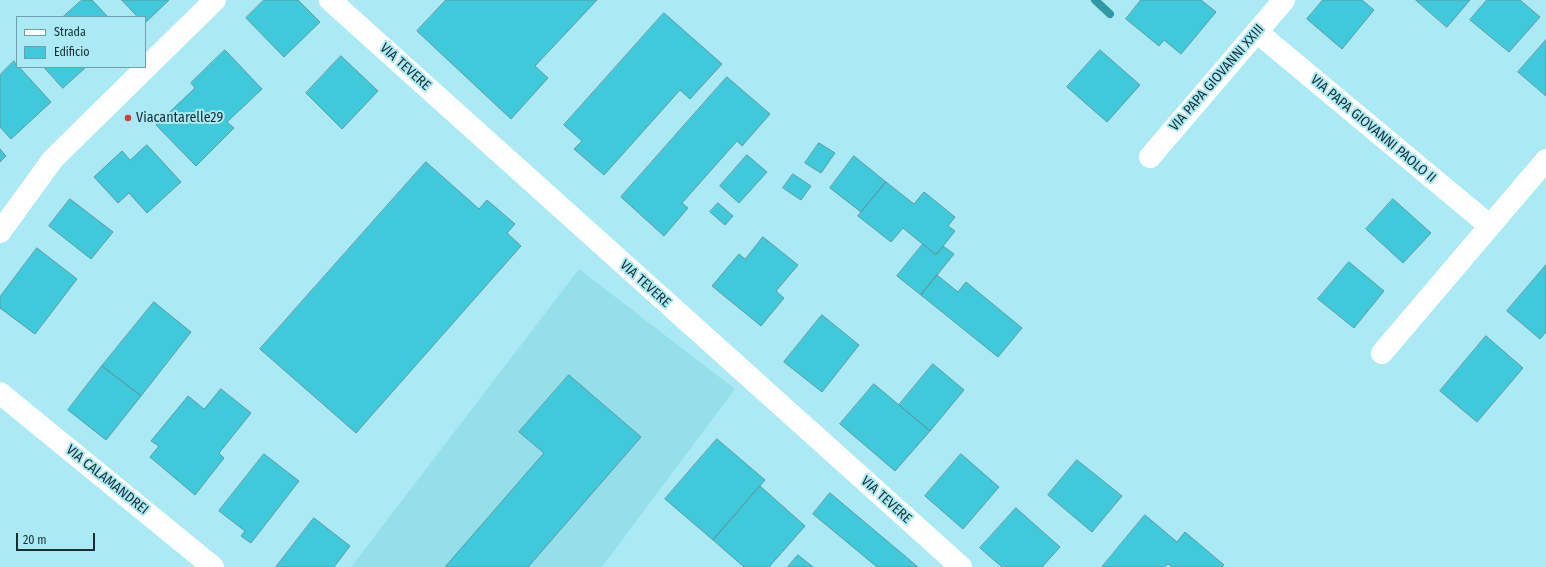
<!DOCTYPE html>
<style>
body{margin:0}
#map{position:relative;width:1546px;height:567px;overflow:hidden;background:#abeaf5;font-family:"Fira Sans Condensed",sans-serif}
canvas{display:block}
.legend{position:absolute;left:16px;top:16px;width:130px;height:52px;box-sizing:border-box;background:#abeaf5;border:1px solid #6f9fa7;margin:0;padding:5px 7px;list-style:none;font-size:12px;color:#152f33}
.legend li{display:flex;align-items:center;gap:8px;height:20px}
.legend b{width:20px;border:1px solid #6f9fa7}
.scale{position:absolute;left:16px;top:533px;width:79px;height:18px;box-sizing:border-box;border:2px solid #152f33;border-top:0;padding-left:5px;font-size:12px;line-height:14px;white-space:nowrap;color:#152f33;-webkit-text-stroke:3px #abeaf5;paint-order:stroke}
</style>
<div id="map">
<canvas width="1546" height="567"></canvas>
<ul class="legend">
<li><b style="height:5px;background:#fff"></b>Strada</li>
<li><b style="height:11px;background:#3fc9db"></b>Edificio</li>
</ul>
<div class="scale">20 m</div>
</div>
<script>
const ctx = document.querySelector('canvas').getContext('2d');
ctx.lineJoin = 'round';
function fill(path, color) {
  ctx.fillStyle = color;
  ctx.fill(path, 'evenodd');
}
function strokePath(path, color, width, dash) {
  ctx.strokeStyle = color;
  ctx.lineWidth = width;
  ctx.lineCap = dash ? 'butt' : 'round';
  ctx.setLineDash(dash || []);
  ctx.stroke(path);
}
function drawText(font, color, halo, rows, align = 'center') {
  ctx.font = font + ' "Fira Sans Condensed",sans-serif';
  ctx.lineWidth = 4;
  ctx.setLineDash([]);
  ctx.textBaseline = 'middle';
  ctx.strokeStyle = halo;
  ctx.fillStyle = color;
  for (const [text, x, y, turn = 0] of rows) {
    ctx.save();
    ctx.translate(x, y);
    ctx.rotate((+turn || 0) * Math.PI / 180);
    ctx.textAlign = isNaN(turn) ? turn : align;
    if (halo) ctx.strokeText(text, 0, 0);
    ctx.fillText(text, 0, 0);
    ctx.restore();
  }
}
fill(new Path2D(`
 M579 269 735 389 602 567H351Z`), '#95dfeb');
strokePath(new Path2D(`
 M1095 0 1110 14`), '#3198a6', 8);
const building = new Path2D(`
 M82 0H92L108 17H63Z
 M122 0H169L145 23V17H138Z
 M264 0H298L320 22 284 57 246 18Z
 M446 0H597L535 66 548 78 511 119 417 31Z
 M1141 0H1201L1216 12 1181 54 1164 40 1159 46 1126 19Z
 M1323 0H1362L1374 10 1342 49 1307 19Z
 M1416 0H1470L1447 27Z
 M1487 0H1520L1540 17 1509 52 1470 20Z
 M664 13 722 64 690 99 680 90 604 175 574 149 582 141 564 125Z
 M1546 40V96L1518 72Z
 M225 50 262 89 227 122 234 128 196 166 156 125 195 88 191 83Z
 M1100 50 1140 85 1107 122 1067 87Z
 M341 56 378 91 342 129 306 93Z
 M14 61 17 67H19L51 102 11 139 0 127V75Z
 M44 67H86L63 88Z
 M727 77 770 114 742 146 737 141 682 203 688 208 664 236 621 197Z
 M819 143 835 153 821 173 805 163Z
 M147 145 181 182 147 213 129 193 118 203 94 177 122 151 130 160Z
 M0 149 6 156 0 162Z
 M747 155 767 172 739 203 720 186Z
 M854 156 886 182 861 212 830 188Z
 M426 162 479 209 487 200 515 224 507 233 521 246 356 433 260 349Z
 M793 174 811 186 801 200 783 188Z
 M886 182 914 204 924 192 955 217 948 226 955 231 936 255 903 228 891 242 858 216Z
 M70 199 113 232 91 259 49 226Z
 M1393 199 1431 233 1403 263 1366 229Z
 M718 203 733 216 725 225 710 212Z
 M763 237 798 265 776 291 784 298 761 326 712 286 739 254 745 259Z
 M923 244 936 255 943 246 954 254 921 295 897 276Z
 M37 248 77 279 35 334 0 308V297Z
 M1349 262 1384 291 1354 328 1318 299Z
 M1546 265V332L1540 339 1507 311Z
 M937 275 958 292 966 282 1022 328 998 357 921 295Z
 M154 302 191 332 141 396 102 366Z
 M822 315 859 345 822 392 784 362Z
 M1486 336 1523 368 1477 422 1440 391Z
 M933 364 964 390 930 431 899 405Z
 M102 366 141 396 106 440 68 410Z
 M569 375 641 437 528 567H445L544 453 519 432Z
 M874 384 930 431 895 471 840 424Z
 M221 389 251 413 219 453 224 458 195 495 150 457 159 446 151 441 188 396 204 409Z
 M717 439 765 480 713 540 665 499Z
 M264 454 299 481 251 543 241 536 245 531 219 511Z
 M961 454 999 487 963 529 925 496Z
 M1077 460 1122 496 1092 532 1048 495Z
 M760 486 805 526 769 567H744L713 540Z
 M830 493 918 567H877L813 514Z
 M1016 508 1060 547 1042 567H1002L980 548Z
 M1145 515 1177 542 1185 532 1224 565 1222 567H1172L1168 564 1165 567H1102Z
 M314 518 350 546 334 567H276Z
 M798 555 813 567H788Z`);
fill(building, '#3fc9db');
strokePath(building, '#5c9aa4', 1);
strokePath(new Path2D(`
 M330 0 961 567
 M1257 32 1490 226
 M1150 157 1284 0
 M0 232 53 159 215 0
 M1382 353 1546 160
 M0 393 213 567`), '#fff', 22);
for (const [x, y, r, color] of [
 [128,118,4,"#cc3f34"]
]) {
  const dot = new Path2D();
  dot.arc(x, y, r, 0, 2 * Math.PI);
  ctx.fillStyle = color;
  ctx.fill(dot);
  strokePath(dot, '#abeaf5', 1.5);
}
drawText('14px', '#152f33', '#abeaf5', [
 ["VIA TEVERE",405,67,42],
 ["VIA PAPA GIOVANNI XXIII",1217,78,-49],
 ["VIA PAPA GIOVANNI PAOLO II",1373,129,40],
 ["VIA TEVERE",645,284,42],
 ["VIA CALAMANDREI",107,480,39],
 ["VIA TEVERE",886,500,42]
]);
drawText('14px', '#152f33', '#abeaf5', [
 ["Viacantarelle29",136,118]
], 'left');
</script>
